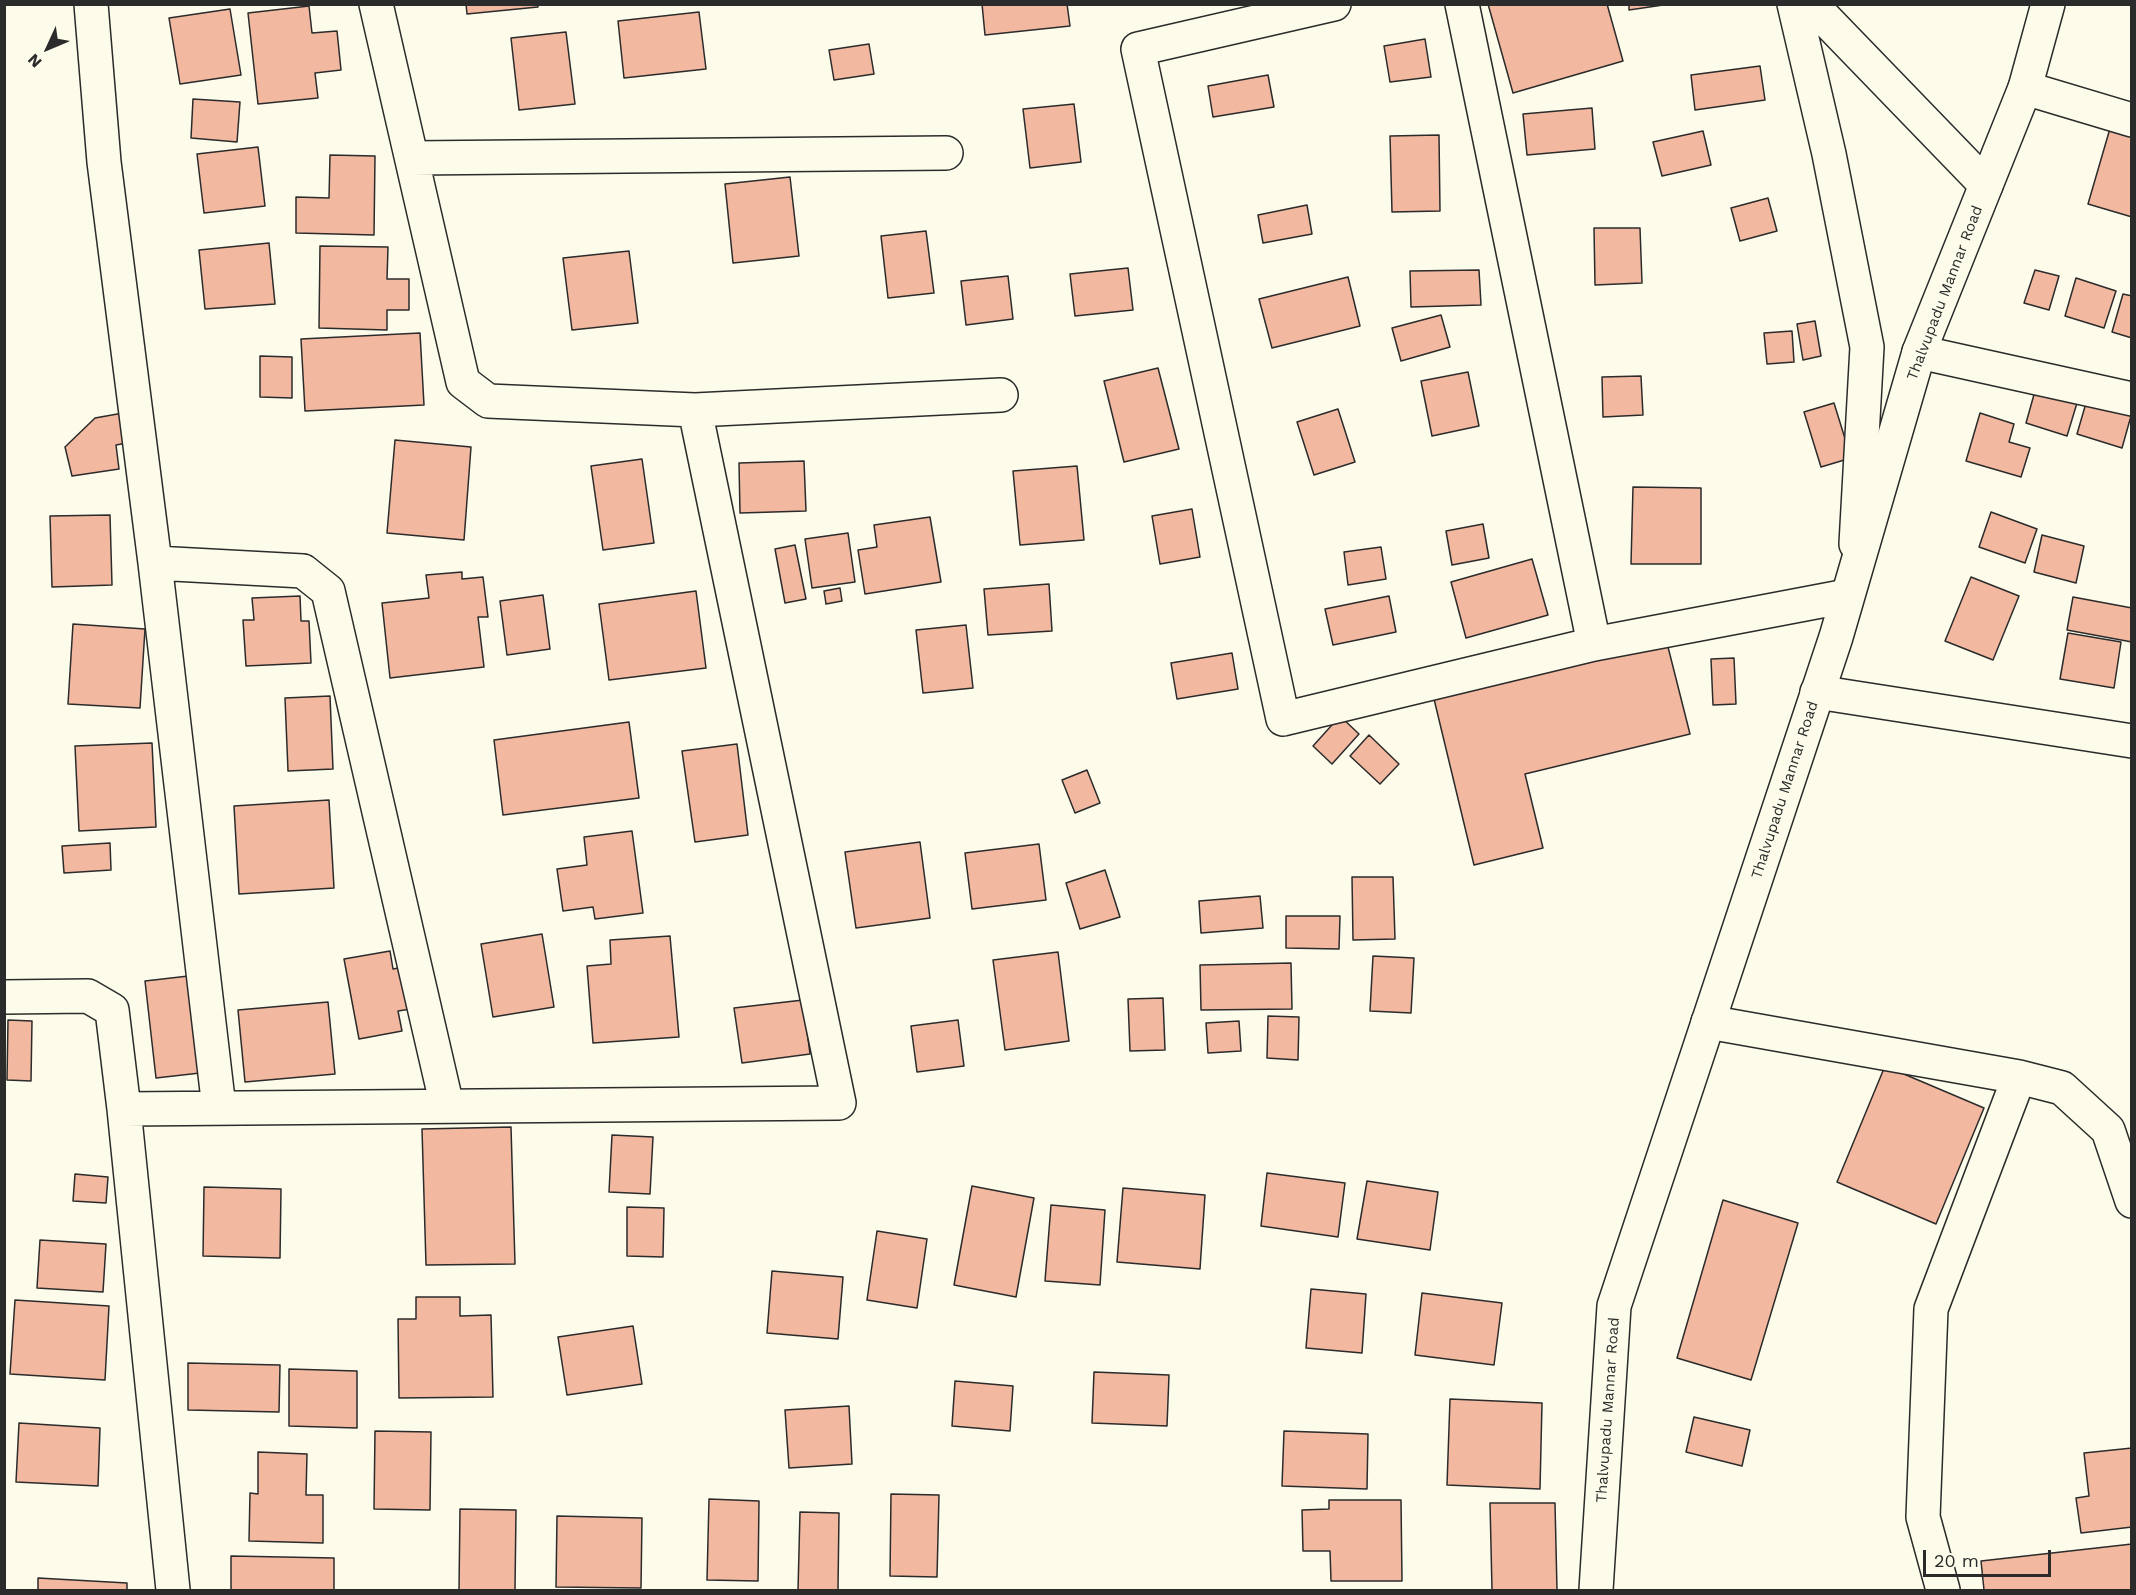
<!DOCTYPE html>
<style>
body{margin:0}
#map{position:relative;width:2136px;height:1595px;overflow:hidden;background:#fdfbea;font-family:"Work Sans",sans-serif}
canvas{display:block}
.frame{position:absolute;inset:0;border:6px solid #2b2b2b;pointer-events:none}
.north{position:absolute;left:18px;top:18px;width:60px;height:60px;-webkit-text-stroke:4px #fdfbea;paint-order:stroke;rotate:226deg;font-size:16px;font-weight:700;line-height:24px;text-align:center;color:#2b2b2b}
.north::after{content:'';display:block;margin:auto;width:21px;height:27px;background:#2b2b2b;clip-path:polygon(50% 0,100% 100%,50% 72%,0 100%)}
.scale{position:absolute;left:1923px;top:1550px;width:128px;height:27px;box-sizing:border-box;border:3px solid #2b2b2b;border-top:0;padding-left:8px;font-size:18px;line-height:21px;white-space:nowrap;color:#2b2b2b;-webkit-text-stroke:4px #fdfbea;paint-order:stroke}
</style>
<div id="map">
<canvas width="2136" height="1595"></canvas>
<div class="frame"></div>
<div class="north">N</div>
<div class="scale">20 m</div>
</div>
<script>
const ctx = document.querySelector('canvas').getContext('2d');
ctx.lineJoin = 'round';
function fill(path, color) {
  ctx.fillStyle = color;
  ctx.fill(path, 'evenodd');
}
function strokePath(path, color, width, dash) {
  ctx.strokeStyle = color;
  ctx.lineWidth = width;
  ctx.lineCap = dash ? 'butt' : 'round';
  ctx.setLineDash(dash || []);
  ctx.stroke(path);
}
function drawText(font, color, halo, rows, align = 'center') {
  ctx.font = font + ' "Work Sans",sans-serif';
  ctx.lineWidth = 4.5;
  ctx.setLineDash([]);
  ctx.textBaseline = 'middle';
  ctx.strokeStyle = halo;
  ctx.fillStyle = color;
  for (const [text, x, y, turn = 0] of rows) {
    ctx.save();
    ctx.translate(x, y);
    ctx.rotate((+turn || 0) * Math.PI / 180);
    ctx.textAlign = isNaN(turn) ? turn : align;
    if (halo) ctx.strokeText(text, 0, 0);
    ctx.fillText(text, 0, 0);
    ctx.restore();
  }
}
const building = new Path2D(`
 M466 4H537L538 7 467 14Z
 M982 4H1067L1070 26 985 35Z
 M1488 4H1607L1623 61 1513 93Z
 M1629 4H1670L1629 10Z
 M309 6 312 33 337 31 341 70 315 73 318 98 258 104 248 13Z
 M230 9 241 75 180 84 169 18Z
 M699 12 706 69 624 78 618 21Z
 M566 32 575 104 519 110 511 38Z
 M1425 39 1431 77 1390 82 1384 46Z
 M869 44 874 74 834 80 829 50Z
 M1760 66 1765 100 1695 110 1691 75Z
 M1268 75 1274 107 1213 117 1208 86Z
 M193 99 240 102 237 142 191 138Z
 M1074 104 1081 162 1030 168 1023 109Z
 M1592 108 1595 149 1527 155 1523 114Z
 M2111 125 2132 131V217L2088 204Z
 M1703 131 1711 165 1662 176 1653 142Z
 M1439 135 1440 211 1392 212 1390 136Z
 M258 147 265 206 204 213 197 154Z
 M330 155 375 156 374 235 296 233V197L329 198Z
 M790 177 799 256 733 263 725 184Z
 M1768 198 1777 231 1740 241 1731 208Z
 M1307 205 1312 234 1263 243 1258 215Z
 M1594 228H1640L1642 283 1595 285Z
 M926 231 934 293 888 298 881 236Z
 M269 243 275 304 205 309 199 250Z
 M320 246 388 247 387 279H409V310H387V330L319 328Z
 M629 251 638 323 572 330 563 258Z
 M1128 268 1133 310 1075 316 1070 274Z
 M1479 270 1481 305 1411 307 1410 271Z
 M2035 270 2059 276 2049 310 2024 303Z
 M1008 276 1013 319 966 325 961 281Z
 M1348 277 1360 326 1272 348 1259 299Z
 M2076 278 2116 291 2104 328 2065 316Z
 M2123 294 2132 296V338L2112 332Z
 M1441 315 1450 347 1401 361 1392 328Z
 M1815 321 1821 356 1803 360 1797 324Z
 M1792 331 1794 362 1767 364 1764 333Z
 M420 333 424 405 305 411 301 339Z
 M260 356 292 357V398L260 397Z
 M1158 368 1179 449 1124 462 1104 381Z
 M1468 372 1479 426 1432 436 1421 381Z
 M1641 376 1643 415 1603 417 1602 377Z
 M2035 391 2077 403 2067 436 2026 423Z
 M1834 403 1851 458 1821 467 1804 412Z
 M2086 403 2131 416 2122 448 2077 434Z
 M1338 409 1355 462 1314 475 1297 422Z
 M123 413 127 443 116 445 119 469 72 476 65 447 95 418Z
 M1980 413 2014 424 2009 442 2030 448 2021 477 1966 461Z
 M395 440 471 447 464 540 387 533Z
 M642 459 654 543 603 550 591 466Z
 M804 461 806 511 740 513 739 463Z
 M1077 466 1084 540 1020 545 1013 471Z
 M1633 487 1701 488V564H1631Z
 M1192 509 1200 557 1160 564 1152 516Z
 M1991 512 2037 529 2025 563 1979 547Z
 M110 515 112 585 52 587 50 516Z
 M930 517 941 582 865 594 858 550 877 547 874 525Z
 M1483 524 1489 558 1452 565 1446 531Z
 M848 533 855 582 812 588 805 539Z
 M2042 535 2084 546 2076 583 2034 572Z
 M795 545 806 599 785 603 775 549Z
 M1381 547 1386 579 1348 585 1344 552Z
 M1532 559 1548 615 1466 638 1451 582Z
 M462 572V579L483 577 488 617H478L484 667 390 678 382 603 429 598 426 575Z
 M1971 577 2019 596 1993 660 1945 641Z
 M1049 584 1052 631 988 635 984 589Z
 M840 588 842 601 826 604 824 591Z
 M696 591 706 668 609 680 599 604Z
 M543 595 550 649 507 655 500 601Z
 M300 596 301 621H309L311 663 246 666 243 620H254L252 598Z
 M1389 596 1396 632 1333 645 1325 609Z
 M2073 597 2132 608V642L2067 630Z
 M73 624 145 629 140 708 68 704Z
 M966 625 973 688 923 693 916 630Z
 M2068 633 2121 642 2114 688 2060 679Z
 M1667 643 1690 734 1525 774 1543 848 1474 865 1434 699Z
 M1232 653 1238 689 1177 699 1171 663Z
 M1734 658 1736 704 1713 705 1711 659Z
 M330 696 333 769 288 771 285 698Z
 M1340 716 1359 734 1332 764 1313 746Z
 M629 722 639 798 503 815 494 740Z
 M1369 735 1399 764 1380 784 1350 756Z
 M152 743 156 827 79 831 75 746Z
 M737 744 748 835 695 842 682 751Z
 M1087 770 1100 803 1075 813 1062 780Z
 M329 800 334 888 239 894 234 806Z
 M632 831 643 913 595 919 593 907 563 911 557 869 587 865 584 837Z
 M920 842 930 918 856 928 845 852Z
 M110 843 111 870 64 873 62 846Z
 M1039 844 1046 900 972 909 965 853Z
 M1105 870 1120 917 1080 929 1066 883Z
 M1352 877H1393L1395 939 1353 940Z
 M1260 896 1263 928 1201 933 1199 901Z
 M1286 916H1340L1339 949 1286 948Z
 M542 934 554 1007 493 1017 481 944Z
 M670 936 679 1037 593 1043 587 966 611 964 610 940Z
 M390 951 393 969 409 966 417 1008 398 1011 402 1031 359 1039 344 959Z
 M1058 952 1069 1041 1005 1050 993 960Z
 M1373 956 1414 958 1411 1013 1370 1011Z
 M1291 963 1292 1009 1201 1010 1200 965Z
 M197 975 209 1072 156 1078 145 981Z
 M1163 998 1165 1050 1130 1051 1128 999Z
 M803 1000 810 1054 742 1063 734 1008Z
 M328 1002 335 1074 245 1082 238 1010Z
 M1268 1016 1299 1017 1298 1060 1267 1058Z
 M8 1020 32 1021 31 1081 7 1080Z
 M958 1020 964 1066 917 1072 911 1026Z
 M1239 1021 1241 1051 1208 1053 1206 1023Z
 M1885 1066 1984 1108 1936 1224 1837 1182Z
 M511 1127 515 1264 426 1265 422 1129Z
 M612 1135 653 1137 650 1194 609 1192Z
 M1267 1173 1345 1183 1338 1237 1261 1226Z
 M75 1174 108 1177 106 1203 73 1201Z
 M1367 1181 1438 1192 1430 1250 1357 1239Z
 M972 1186 1034 1198 1016 1297 954 1285Z
 M204 1187 281 1189 280 1258 203 1256Z
 M1123 1188 1205 1195 1200 1269 1117 1262Z
 M1723 1200 1798 1223 1751 1380 1677 1358Z
 M1051 1205 1105 1210 1100 1285 1045 1281Z
 M627 1207 664 1208 663 1257 627 1256Z
 M877 1231 927 1239 917 1308 867 1300Z
 M40 1240 106 1244 103 1292 37 1288Z
 M772 1271 843 1277 838 1339 767 1333Z
 M1311 1289 1366 1294 1362 1353 1306 1348Z
 M1422 1293 1502 1303 1494 1365 1415 1355Z
 M416 1297H460V1316L491 1315 493 1397 399 1398 398 1319H416Z
 M15 1300 109 1306 105 1380 10 1374Z
 M633 1326 642 1384 567 1395 558 1337Z
 M188 1363 280 1365 279 1412 188 1410Z
 M289 1369 357 1371V1428L289 1426Z
 M1094 1372 1169 1375 1167 1426 1092 1423Z
 M955 1381 1013 1386 1010 1431 952 1426Z
 M1450 1399 1542 1403 1540 1489 1447 1485Z
 M849 1406 852 1464 789 1468 785 1410Z
 M1694 1417 1750 1430 1742 1466 1686 1452Z
 M19 1423 100 1428 98 1486 16 1482Z
 M375 1431 431 1432 430 1510 374 1509Z
 M1284 1431 1368 1434 1367 1489 1282 1486Z
 M2132 1448V1527L2081 1533 2076 1498 2089 1496 2084 1453Z
 M258 1452 307 1454 306 1495H323V1543L249 1541 250 1493 258 1494Z
 M891 1494 939 1495 937 1577 890 1576Z
 M709 1499 759 1501 758 1581 707 1580Z
 M1329 1500H1401L1402 1581H1331L1330 1551H1303L1302 1510 1329 1509Z
 M1490 1503H1555L1557 1590H1492Z
 M460 1509 516 1510 515 1590H459Z
 M800 1512 839 1513 838 1590H798Z
 M557 1516 642 1518 641 1588 556 1587Z
 M2132 1544V1590H1984L1981 1561Z
 M231 1556 334 1558V1590H231Z
 M38 1578 127 1583V1590H38Z`);
fill(building, '#f2b8a0');
strokePath(building, '#2b2b2b', 1.5);
const minor = new Path2D(`
 M91 4 104 162 155 563
 M1334 4 1138 49 1283 719 1594 644 1847 596
 M1462 4 1594 644
 M1794 4 1829 154 1867 347 1856 544
 M1811 4 1986 185
 M2025 88 2132 120
 M412 158 946 153
 M1919 352 2132 399
 M695 410 1001 395
 M1817 692 2132 741
 M4 997 88 996 112 1010 124 1109 839 1103 695 410 488 401 463 382 376 4
 M1708 1022 2019 1077 2062 1088 2108 1130 2132 1201
 M219 1108 155 563 303 571 328 591 447 1106
 M124 1109 173 1590
 M1943 1590 1923 1517 1931 1309 2019 1077`);
const tertiary = new Path2D(`
 M1596 1590 1614 1306 1836 637 1919 352 2025 88 2048 4`);
strokePath(minor, '#2b2b2b', 36);
strokePath(tertiary, '#2b2b2b', 36);
strokePath(minor, '#fdfbea', 33);
strokePath(tertiary, '#fdfbea', 33);
drawText('15px', '#2b2b2b', '#fdfbea', [
 ["Thalvupadu Mannar Road",1945,293,-69],
 ["Thalvupadu Mannar Road",1785,790,-72],
 ["Thalvupadu Mannar Road",1608,1410,-86]
]);
</script>
